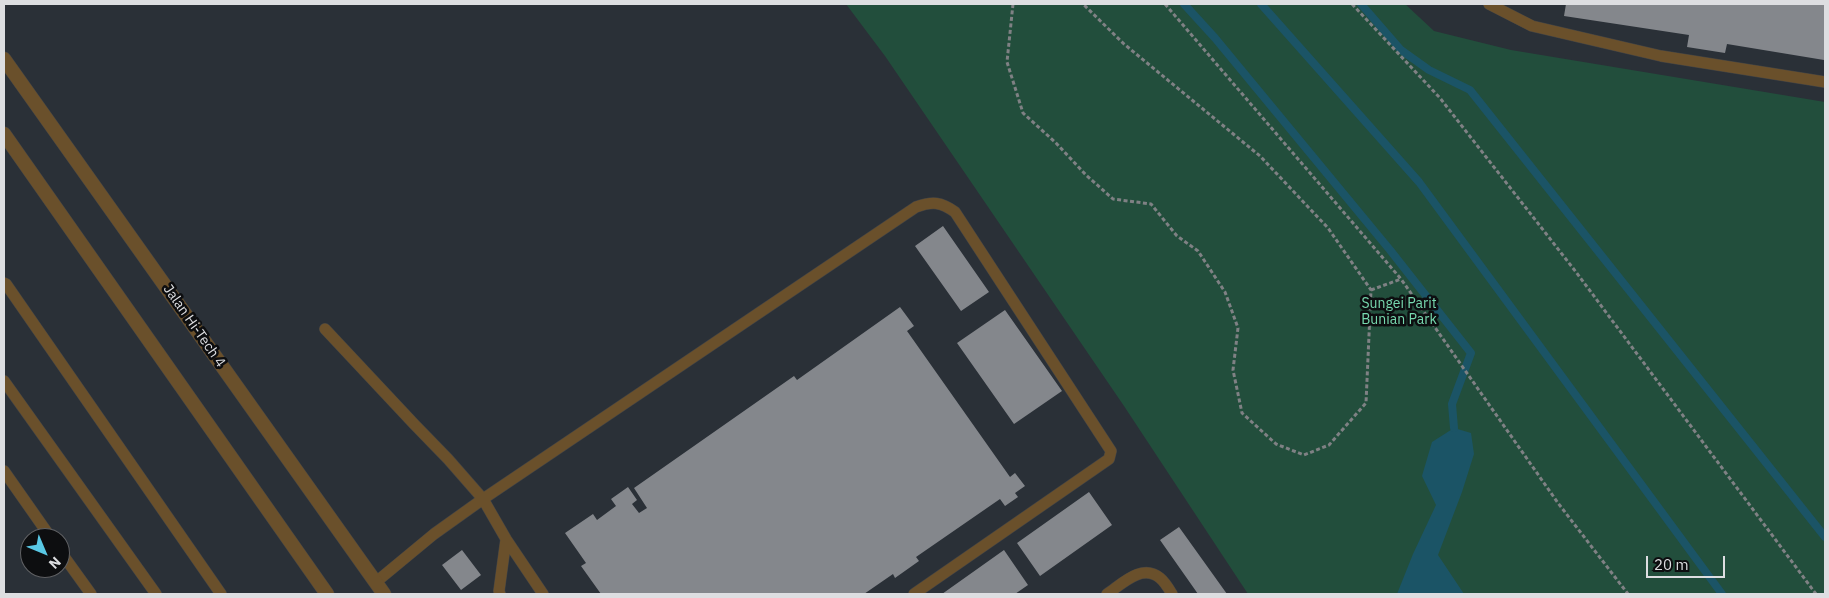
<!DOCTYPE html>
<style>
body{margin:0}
#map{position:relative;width:1829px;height:598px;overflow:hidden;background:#232529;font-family:"IBM Plex Sans",sans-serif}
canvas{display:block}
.frame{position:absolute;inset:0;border:5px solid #dddee1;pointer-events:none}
.north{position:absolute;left:20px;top:528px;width:50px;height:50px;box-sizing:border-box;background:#0d0e10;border:1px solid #606164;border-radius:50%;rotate:135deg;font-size:14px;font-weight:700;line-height:20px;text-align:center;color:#dddee1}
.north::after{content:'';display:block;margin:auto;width:18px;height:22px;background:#59c8e5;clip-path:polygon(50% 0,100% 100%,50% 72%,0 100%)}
.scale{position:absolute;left:1646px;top:556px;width:79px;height:22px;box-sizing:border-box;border:2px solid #dddee1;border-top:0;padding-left:6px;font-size:15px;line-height:18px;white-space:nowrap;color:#dddee1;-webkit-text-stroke:4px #0d0e10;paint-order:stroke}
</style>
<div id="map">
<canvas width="1829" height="598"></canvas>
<div class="frame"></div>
<div class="north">N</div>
<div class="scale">20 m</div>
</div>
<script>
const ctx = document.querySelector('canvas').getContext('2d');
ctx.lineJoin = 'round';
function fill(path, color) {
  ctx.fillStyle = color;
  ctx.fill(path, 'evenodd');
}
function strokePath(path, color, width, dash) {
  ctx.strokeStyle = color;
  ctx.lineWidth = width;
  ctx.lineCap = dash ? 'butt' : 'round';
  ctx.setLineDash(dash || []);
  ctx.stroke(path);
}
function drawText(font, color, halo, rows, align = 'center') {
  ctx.font = font + ' "IBM Plex Sans",sans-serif';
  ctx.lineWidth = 5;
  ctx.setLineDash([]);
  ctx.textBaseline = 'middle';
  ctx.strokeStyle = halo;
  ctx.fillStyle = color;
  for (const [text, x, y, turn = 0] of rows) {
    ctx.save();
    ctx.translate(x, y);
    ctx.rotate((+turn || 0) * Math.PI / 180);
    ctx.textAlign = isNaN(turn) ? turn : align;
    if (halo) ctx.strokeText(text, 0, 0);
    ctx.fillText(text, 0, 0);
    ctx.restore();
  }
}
fill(new Path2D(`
 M4 4H1825V594H4ZM30 538H60V568H30Z`), '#2a3037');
fill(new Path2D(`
 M846 4H1405L1434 31 1511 50 1825 102V594H1248L1124 406 885 56Z`), '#224e3c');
fill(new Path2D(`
 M1454 428 1471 433 1474 454 1462 492 1438 555 1464 594H1397L1413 554 1436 505 1422 476 1432 442Z`), '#1b5466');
strokePath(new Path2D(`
 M1184 4 1215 38 1390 250 1471 353 1452 404 1454 428
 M1261 4 1419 182 1722 594
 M1361 4 1401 50 1429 70 1470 90 1825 537`), '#1b5466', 8);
fill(new Path2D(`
 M1566 4H1825L1824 60 1727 44 1725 53 1687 47 1689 35 1564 16Z
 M943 226 989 292 961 311 915 246Z
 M900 307 914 326 907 331 1010 477 1015 473 1025 486 1015 493 1018 497 1005 506 1000 499 916 557 919 561 895 578 893 574 864 594H601L581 566 586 563 565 533 593 514 597 520 616 506 611 499 628 487 637 500 632 504 639 513 647 508 634 488 794 376 797 380Z
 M1005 310 1062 391 1014 424 957 343Z
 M1089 492 1112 525 1040 576 1017 543Z
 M1179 527 1227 594H1198L1160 540Z
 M462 550 481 575 461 590 442 565Z
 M1004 550 1028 585 1015 594H942Z`), '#84878c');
const service = new Path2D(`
 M1489 4 1532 26 1661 56 1825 82
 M4 283 6 284 221 594
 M325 329 414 424 448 459 483 499 506 539 543 594
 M4 381 156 594
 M4 471 51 538
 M60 551 91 594
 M376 582 434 534 483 499 916 207C933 201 941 202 955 212L1111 451 1109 459 914 594
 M500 594 499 591 506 539
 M1107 594C1122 584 1142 563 1160 578 1165 582 1169 589 1172 594`);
const minor = new Path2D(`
 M4 59 384 594
 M4 134 327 594`);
strokePath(service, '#414346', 12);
strokePath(minor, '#414346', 15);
strokePath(new Path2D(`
 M1013 4 1007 62 1023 113 1056 143 1086 175 1113 199 1151 204 1177 236 1198 251 1225 292 1238 328 1233 370 1242 413 1276 444 1304 455 1329 445 1366 403 1371 290 1328 228 1260 156 1124 44 1083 4
 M1165 4 1401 279 1558 503 1628 594
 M1352 4 1440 98 1576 272 1816 594
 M1371 290 1401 279`), '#7f8184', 3, [4, 2.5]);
strokePath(service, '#6a502b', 11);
strokePath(minor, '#6a502b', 14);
drawText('14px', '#77d9af', '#0d0e10', [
 ["Sungei Parit",1399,304],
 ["Bunian Park",1399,320]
]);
drawText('14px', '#dddee1', '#0d0e10', [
 ["Jalan Hi-Tech 4",194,326,55]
]);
</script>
